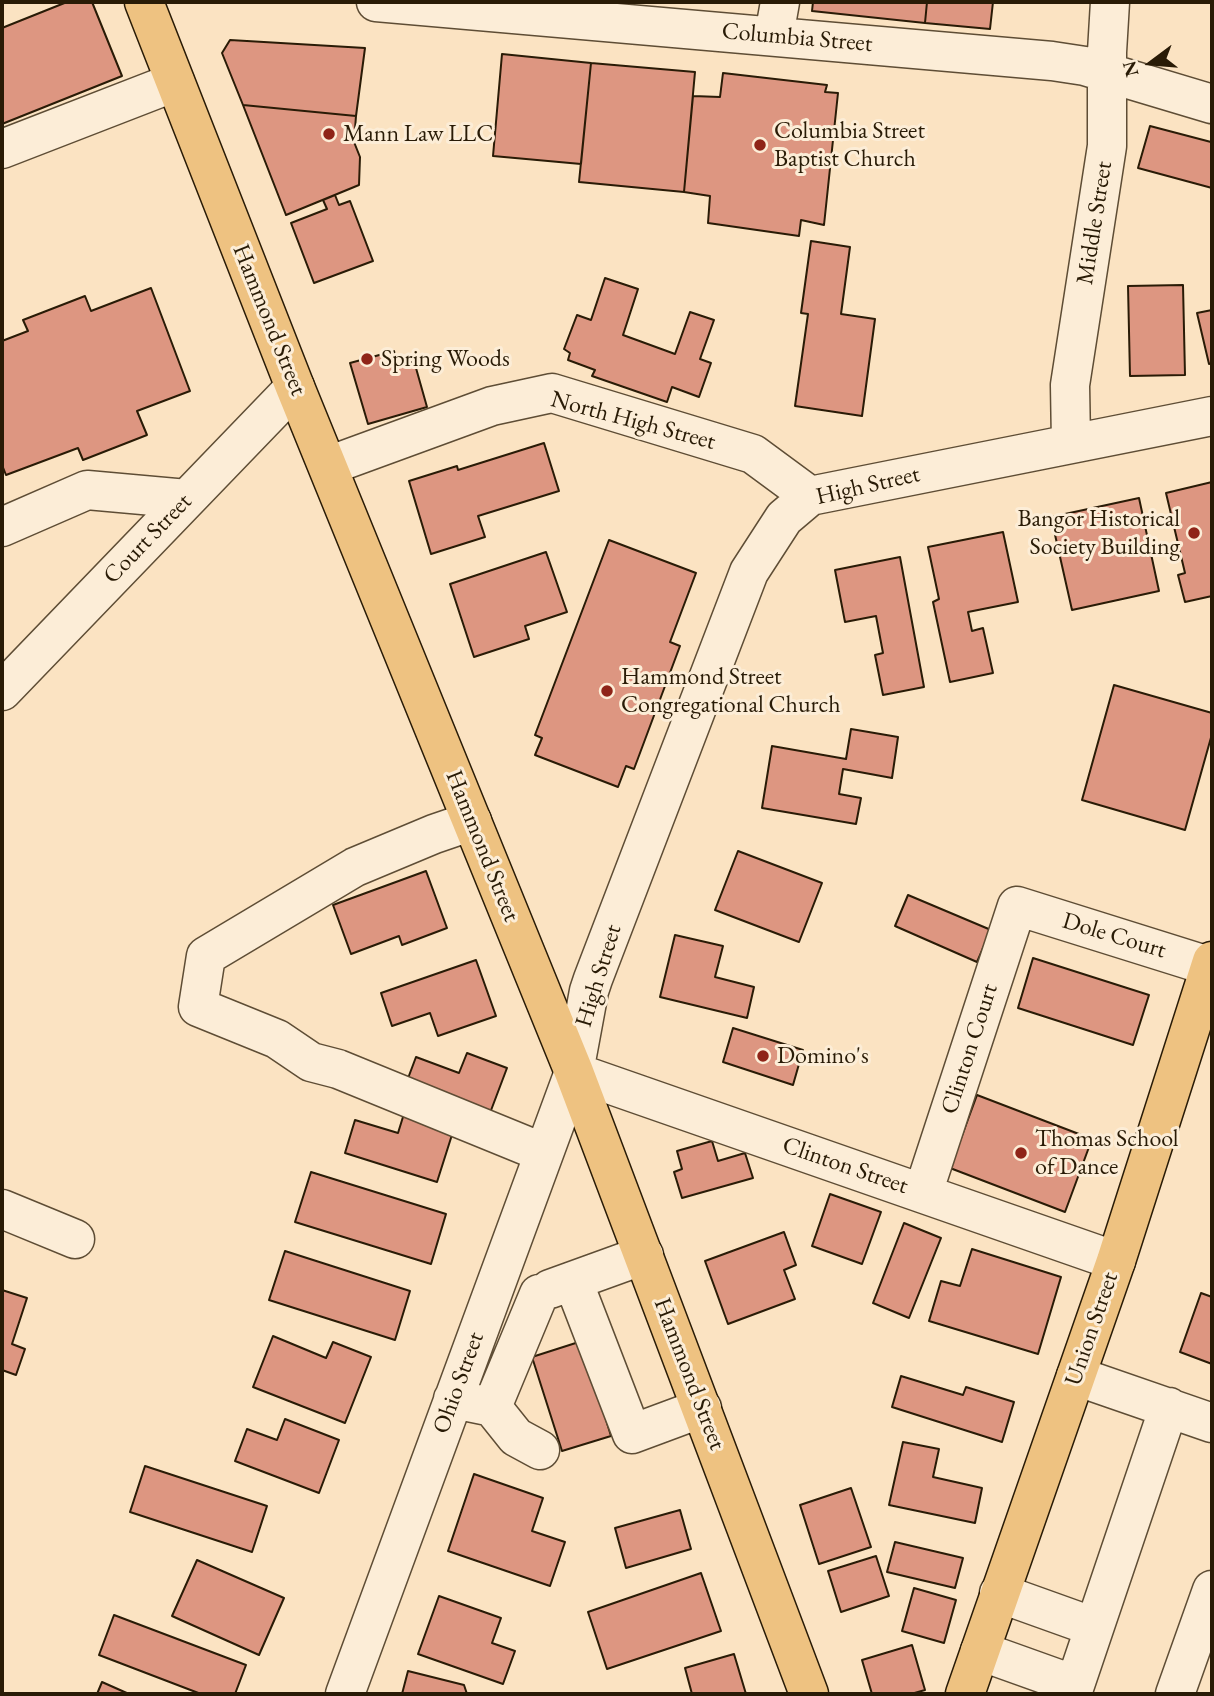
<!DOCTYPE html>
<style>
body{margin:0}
#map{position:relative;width:1214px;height:1696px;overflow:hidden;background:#fbe3c2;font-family:"EB Garamond",serif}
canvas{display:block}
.frame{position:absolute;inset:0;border:4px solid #291b06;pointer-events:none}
.north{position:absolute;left:1116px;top:28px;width:70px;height:70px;-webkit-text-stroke:5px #fcedd7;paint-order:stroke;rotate:254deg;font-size:19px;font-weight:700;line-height:28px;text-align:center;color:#291b06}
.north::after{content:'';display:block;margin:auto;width:24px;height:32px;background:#291b06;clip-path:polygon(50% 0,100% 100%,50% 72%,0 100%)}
</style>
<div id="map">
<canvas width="1214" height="1696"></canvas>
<div class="frame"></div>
<div class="north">N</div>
</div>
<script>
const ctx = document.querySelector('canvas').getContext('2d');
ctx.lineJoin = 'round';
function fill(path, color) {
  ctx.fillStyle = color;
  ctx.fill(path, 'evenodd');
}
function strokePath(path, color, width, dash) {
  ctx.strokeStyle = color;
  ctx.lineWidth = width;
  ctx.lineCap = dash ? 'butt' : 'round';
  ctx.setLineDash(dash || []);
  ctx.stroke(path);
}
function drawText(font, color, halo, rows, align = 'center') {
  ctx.font = font + ' "EB Garamond",serif';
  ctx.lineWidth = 6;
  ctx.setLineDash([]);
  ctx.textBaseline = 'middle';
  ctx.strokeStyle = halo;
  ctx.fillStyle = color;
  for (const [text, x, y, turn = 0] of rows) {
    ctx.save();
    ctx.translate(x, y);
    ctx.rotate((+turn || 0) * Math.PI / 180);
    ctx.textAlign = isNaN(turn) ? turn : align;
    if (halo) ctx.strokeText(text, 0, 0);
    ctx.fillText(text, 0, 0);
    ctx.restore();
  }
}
const building = new Path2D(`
 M67 2H92L122 76 2 124V28Z
 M813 2H927L925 23 812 11Z
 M927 2H993L990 29 925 23Z
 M230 40 365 48 356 116 243 105 222 53Z
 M502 54 591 63 581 164 493 156Z
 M591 63 695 72 684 192 579 182Z
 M723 73 827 85 825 92 838 93 824 225 801 220 799 236 708 223 710 196 684 192 693 96 720 97Z
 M243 105 356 116 354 142 360 157 359 185 286 215Z
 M1150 126 1211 142 1212 188 1138 168Z
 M335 195 339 205 350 201 373 261 314 283 291 223 327 209 323 200Z
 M811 241 850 247 841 314 875 319 862 416 795 406 808 314 801 313Z
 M605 278 638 289 623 335 675 354 690 312 714 320 700 359 711 363 699 397 672 387 667 402 592 376 595 370 568 360 570 353 564 349 577 315 591 320Z
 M1183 285 1185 375 1130 376 1128 286Z
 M151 288 190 391 137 411 147 435 83 460 78 448 6 475 2 465V341L28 331 23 320 85 296 91 311Z
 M1212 310V363L1209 364 1197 313Z
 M394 351 398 366 414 361 427 407 368 424 350 363Z
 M544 443 559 491 478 516 485 537 431 554 409 481 457 466 458 470Z
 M1212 482V596L1185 602 1178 575 1185 573 1166 493Z
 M1139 498 1159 591 1072 610 1051 517Z
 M1003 532 1018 602 968 612 972 631 983 628 993 673 950 682 933 602 939 599 928 547Z
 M609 540 696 573 670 642 680 646 634 769 626 766 618 787 535 755 542 738 535 735Z
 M546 552 567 612 525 626 529 639 474 657 450 584Z
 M900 557 924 687 883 695 875 655 883 653 876 616 845 622 835 570Z
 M1114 685 1212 713V734L1185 830 1082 800Z
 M851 729 898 737 892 778 843 769 839 794 861 798 856 824 762 808 772 746 846 759Z
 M738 851 822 883 799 942 715 910Z
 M426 871 447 928 402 945 399 936 351 954 333 905Z
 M908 895 991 930 977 962 895 926Z
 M675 935 723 946 715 977 754 987 747 1018 660 997Z
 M1033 958 1149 995 1133 1045 1018 1008Z
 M476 960 496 1016 438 1036 430 1013 392 1026 381 993Z
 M733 1028 803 1050 793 1085 723 1062Z
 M467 1053 507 1068 490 1113 407 1081 416 1057 459 1073Z
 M977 1095 1092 1139 1065 1212 950 1168Z
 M407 1104 457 1119 437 1182 345 1153 355 1120 398 1133Z
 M712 1141 718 1161 745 1153 753 1178 682 1198 674 1172 682 1169 677 1151Z
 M311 1172 446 1214 431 1264 295 1222Z
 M830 1194 881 1212 862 1264 812 1246Z
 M904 1223 941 1238 909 1318 873 1303Z
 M784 1232 796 1265 784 1270 795 1299 728 1324 705 1261Z
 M972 1249 1061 1277 1038 1354 929 1321 941 1281 960 1286Z
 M285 1251 410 1291 395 1340 269 1300Z
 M2 1290 27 1298 12 1344 25 1349 16 1375 2 1370Z
 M1201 1293 1212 1297V1364L1180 1352Z
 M273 1336 326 1358 333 1342 371 1357 345 1423 253 1387Z
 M582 1341 611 1436 562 1451 532 1357Z
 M901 1376 963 1395 966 1387 1014 1402 1002 1442 892 1407Z
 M285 1419 339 1440 319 1493 235 1461 247 1429 277 1440Z
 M903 1442 939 1449 933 1477 982 1488 975 1523 889 1505Z
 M145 1466 267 1506 252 1552 130 1512Z
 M474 1474 543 1498 532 1531 565 1542 550 1586 448 1551Z
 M851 1488 871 1547 819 1564 800 1505Z
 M680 1510 691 1549 626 1568 615 1528Z
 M895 1542 963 1558 955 1588 887 1572Z
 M876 1556 889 1596 841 1612 828 1571Z
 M197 1560 284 1598 259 1655 172 1616Z
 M701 1573 721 1631 607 1669 588 1612Z
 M914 1588 956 1600 944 1643 902 1631Z
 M439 1596 501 1618 492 1643 515 1651 503 1684 418 1654Z
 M114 1615 246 1665 235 1694H201L99 1655Z
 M912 1645 925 1690 911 1694H872L862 1660Z
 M734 1654 746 1694H692L685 1668Z
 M408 1671 464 1685 467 1694H402Z
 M102 1682 129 1694H97Z`);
fill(building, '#dd9681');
strokePath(building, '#291b06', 2);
const minor = new Path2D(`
 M376 2 1052 61 1085 66 1212 104
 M774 36 780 2
 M2 149 175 82
 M1071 443 1070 385 1107 146V52L1110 2
 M328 466 492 406 552 393 753 454 810 496
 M2 527 87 490 187 499
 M2 691 295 387
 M472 821 434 834 355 867 206 956 198 1007 277 1039 311 1062 338 1069 544 1153
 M574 1072 1116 1261
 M923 1193 1017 906 1212 967
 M2 1209 75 1239
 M573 1281 632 1434 702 1408
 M550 1289 644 1255
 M1076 1376 1212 1423
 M453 1399 492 1407 539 1294
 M492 1407 516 1437 540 1450
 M999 1593 1094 1627
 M980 1651 1075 1685 1169 1407
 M345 1694 574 1072 589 991 593 979 749 572 784 518 810 496 1212 416
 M1175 1694 1212 1590`);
const major = new Path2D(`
 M144 2 295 387 574 1072 809 1694
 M965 1694 1116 1261 1212 961`);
strokePath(minor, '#5e4d35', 41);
strokePath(major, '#291b06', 41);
strokePath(minor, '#fcedd7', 38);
strokePath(major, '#eec281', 38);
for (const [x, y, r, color] of [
 [329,134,7,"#8f2418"],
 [760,145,7,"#8f2418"],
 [367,359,7,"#8f2418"],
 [1194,533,7,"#8f2418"],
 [607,691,7,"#8f2418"],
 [763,1056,7,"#8f2418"],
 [1021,1153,7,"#8f2418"]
]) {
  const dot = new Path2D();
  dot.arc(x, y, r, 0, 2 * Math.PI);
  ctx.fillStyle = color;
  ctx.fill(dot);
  strokePath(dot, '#fcedd7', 2.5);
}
drawText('24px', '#291b06', '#fcedd7', [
 ["Columbia Street",797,38,5],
 ["Middle Street",1095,223,-81],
 ["Hammond Street",269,320,68],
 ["North High Street",633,421,15],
 ["High Street",868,486,-13],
 ["Court Street",148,539,-46],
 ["Hammond Street",482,846,68],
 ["Dole Court",1114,936,17],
 ["High Street",599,976,-73],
 ["Clinton Court",970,1049,-72],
 ["Clinton Street",845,1166,19],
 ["Union Street",1092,1329,-71],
 ["Hammond Street",689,1374,69],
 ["Ohio Street",459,1383,-70]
]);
drawText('24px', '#291b06', '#fcedd7', [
 ["Columbia Street",774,131],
 ["Baptist Church",774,159],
 ["Mann Law LLC",343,134],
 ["Spring Woods",381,359],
 ["Bangor Historical",1180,519,"right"],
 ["Society Building",1180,547,"right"],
 ["Hammond Street",621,677],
 ["Congregational Church",621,705],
 ["Domino's",777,1056],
 ["Thomas School",1035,1139],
 ["of Dance",1035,1167]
], 'left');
</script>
